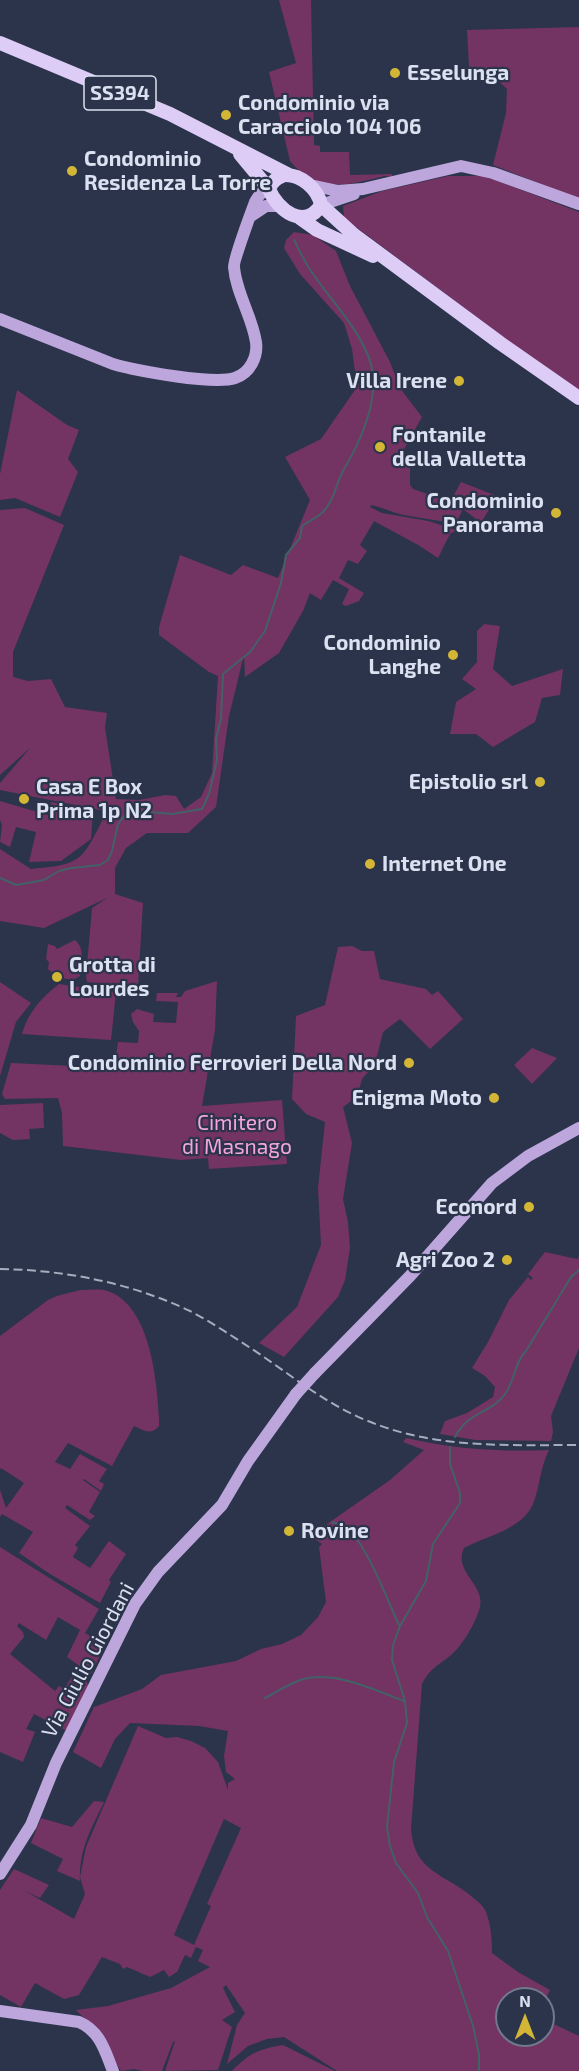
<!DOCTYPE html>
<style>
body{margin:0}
#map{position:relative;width:579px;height:2071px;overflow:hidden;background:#2b344b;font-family:"Exo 2",sans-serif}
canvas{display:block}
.north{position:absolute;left:495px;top:1987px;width:60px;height:60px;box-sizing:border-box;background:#2b344b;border:2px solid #71798d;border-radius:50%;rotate:0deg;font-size:16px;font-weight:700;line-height:24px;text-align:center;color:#dbe1f0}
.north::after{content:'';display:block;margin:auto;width:21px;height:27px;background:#d3b635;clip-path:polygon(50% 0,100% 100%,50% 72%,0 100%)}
</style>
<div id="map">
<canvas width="579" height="2071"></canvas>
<div class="north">N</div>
</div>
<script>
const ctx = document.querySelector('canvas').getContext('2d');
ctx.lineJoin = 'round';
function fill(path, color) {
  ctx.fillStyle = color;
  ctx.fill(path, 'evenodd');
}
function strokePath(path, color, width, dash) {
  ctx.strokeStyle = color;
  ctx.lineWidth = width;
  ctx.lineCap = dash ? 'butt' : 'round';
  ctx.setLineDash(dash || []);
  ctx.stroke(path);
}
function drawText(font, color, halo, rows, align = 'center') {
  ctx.font = font + ' "Exo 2",sans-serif';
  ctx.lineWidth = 4.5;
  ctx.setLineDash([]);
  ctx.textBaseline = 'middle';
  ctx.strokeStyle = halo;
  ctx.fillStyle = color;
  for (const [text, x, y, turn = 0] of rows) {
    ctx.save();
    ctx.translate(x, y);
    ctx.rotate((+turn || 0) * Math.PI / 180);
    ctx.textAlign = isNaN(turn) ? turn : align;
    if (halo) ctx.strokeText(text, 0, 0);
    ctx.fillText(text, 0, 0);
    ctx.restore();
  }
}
fill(new Path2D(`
 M279 0H311L314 145 320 146V152H349L350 175 392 174V177L385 176C347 185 319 195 290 161L269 72 296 63Z
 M579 27V199L493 165 506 113 507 89 485 68 469 67 467 30Z
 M448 176H483L493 179 579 212V390L510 342 344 218 343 206 382 191Z
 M294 232 313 235 336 251 350 286 390 362 400 388 422 417 402 453 410 469V485L413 489 450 502 461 482 497 496 481 523 463 509 458 519 468 523 467 526C446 521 425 519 404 515 393 513 382 507 371 505L370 507 382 513 428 521 457 530 450 534 438 558 418 545 374 521 360 545 367 551 358 564 348 560 339 578 364 593 359 601 346 606 342 604 349 589 333 580 321 600 310 593 303 611 279 653 245 677 244 655 229 716 216 807 188 833H147L126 848 115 868V894L143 903 138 986 135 988 87 982 86 977 92 908 107 898 44 928 0 921V849L31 869C45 867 66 867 78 858 92 848 100 820 111 806L105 811 0 790V783L30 748 0 775V510L25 508 64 525 13 652V677L28 681 51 679 65 707 107 713 105 728 116 799 139 800 165 795 176 796 184 809 201 797 212 773 218 676 209 672 159 635V627L180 555 231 575 243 565 278 578 310 500 285 457 321 439 357 387 352 349 344 323 300 274 284 248 286 240Z
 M17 390 67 425 79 430 68 459 78 472 60 517 15 498 0 500V474Z
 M484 624 500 626 493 669 512 686 563 669 560 695 542 698 535 722 493 747 476 734H450L456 702 476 689 462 679 477 662V631Z
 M0 801 48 815 51 802 93 811 91 839 61 861 29 862 36 832 16 827 10 847 0 842 2 825 0 820Z
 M75 940C86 949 81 964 80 976L73 980 57 977 48 969 49 962 46 959 48 944 55 946 57 949Z
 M352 946 362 951H374L380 979 426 989 432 995 438 991 463 1019 430 1049 400 1019 383 1032 375 1064 362 1079 357 1097 343 1107 352 1143 343 1199 348 1222 350 1248 345 1280 338 1297 284 1357 259 1343 297 1307 321 1245 318 1188 325 1122 306 1114 292 1099 296 1016 325 1005 338 947Z
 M217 981 215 1030 202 1106 282 1100 287 1164 209 1169 208 1158 181 1160 63 1146 62 1113 58 1098 5 1099 2 1094 11 1063 114 1068 118 1042 138 1043 139 1031 133 1022 131 1014 137 1009 154 1014 153 1022 176 1023 178 1002 156 1001 157 993H178L176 997H181L185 991Z
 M0 982 31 1003 16 1022 0 1076Z
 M59 984 116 992 111 1040 22 1034C28 1012 42 997 59 984Z
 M532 1048 557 1058 532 1084 514 1065Z
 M43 1103 44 1128 29 1129 30 1139 13 1140 0 1133V1105Z
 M545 1252 577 1259 579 1257V1348L551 1416 553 1432 551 1441 475 1440 440 1434 445 1421 467 1413 493 1397 495 1387 485 1376 472 1368 488 1342 509 1300 528 1277 531 1280 533 1278 528 1274Z
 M80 1290C88 1290 97 1289 104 1290 150 1301 157 1380 159 1418V1426C151 1436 143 1430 134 1426L112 1466 68 1443 55 1462 70 1469 80 1454 107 1469 99 1481 104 1484 101 1491 84 1479 83 1480 100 1492 89 1512 95 1516 90 1520 67 1505 65 1508 90 1526 75 1545 78 1548 73 1557 90 1568 109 1541 126 1554 109 1580 111 1582 100 1603 50 1574 19 1553 33 1532 2 1514 0 1517V1490L6 1508 24 1483 1 1468 0 1470V1336L48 1300 57 1296Z
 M406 1438C454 1449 500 1452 549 1450 540 1468 540 1486 533 1504 523 1529 486 1536 464 1548 453 1572 485 1584 480 1607 476 1622 463 1645 451 1655 438 1666 431 1667 422 1684L411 1829C414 1871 442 1873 470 1895 476 1900 483 1905 486 1912 491 1925 492 1939 492 1953L518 1972 550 1990 543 2005V1999H507V2035H543V2019L579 2036V2071H337L284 2037 267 2039 248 2046 227 2064 237 2025 245 2013 226 1985 223 1988 235 2012 222 2020 232 2027 218 2070 165 2071 175 2041 173 2042 162 2071H143L134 2069 121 2071 93 2027 76 2010 108 2006 171 1988 210 1967 198 1961 203 1950 196 1947 191 1958 185 1955 177 1972 169 1977 164 1970 150 1977 127 1967 123 1969 120 1964 102 1957 79 1995 64 1999 35 1983 21 2007 0 1995V1890L14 1869 49 1885 40 1898 25 1891 74 1919 85 1894 80 1877 86 1847 138 1726 166 1738 177 1737 191 1741 205 1748 218 1762 228 1790V1783L235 1779 226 1772 224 1756 228 1731 199 1726 130 1723 115 1739 101 1768 73 1752 94 1707 142 1689 161 1675 236 1661 261 1649 282 1644 301 1635 318 1617 326 1602 319 1547 322 1544 310 1536 390 1480 424 1450 403 1442ZM224 1819 241 1828 207 1904 211 1906 194 1945 174 1935Z
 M0 1547 99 1609 85 1633 105 1645 91 1674 67 1657 80 1630 58 1617 46 1640 19 1623 17 1626 23 1632 24 1637 10 1654 55 1691 59 1686 64 1689 75 1672 86 1679 88 1685 68 1728 65 1730 34 1714 26 1729 35 1732 23 1762 0 1752Z
 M94 1801 104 1802C91 1830 79 1848 80 1881L57 1871 63 1859 31 1843 41 1818 72 1827Z
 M283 2045 335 2071H232C249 2053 259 2049 283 2045Z`), '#733363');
strokePath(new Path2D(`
 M0 878 16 885 44 880 59 871 71 868 100 865 108 860 112 851 118 824 125 815 138 811 172 814 202 809 209 794 217 760 216 739 221 719 223 674 250 652 265 631 281 583 286 555 300 538 302 526C308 522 316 518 322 513 334 502 336 483 344 469 361 441 380 398 371 364 360 328 329 299 309 268 303 259 299 249 294 240
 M455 1437C469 1410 491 1414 505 1394 515 1381 514 1363 526 1351L571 1277 579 1270
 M450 1447V1464L460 1493V1503L433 1544 426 1581 400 1626 393 1645 392 1660 405 1701 407 1723 394 1762 387 1827 390 1846 396 1863 418 1893 427 1917 448 1951 473 2026 479 2054V2071
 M332 1522C336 1524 342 1525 345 1527 367 1543 387 1600 399 1625
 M265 1698C278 1691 293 1681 308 1678 340 1673 375 1690 404 1701`), '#426268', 2);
strokePath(new Path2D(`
 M310 185 338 191 363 189 461 166 493 173 579 204
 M321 205 354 194
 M251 216 266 206H281
 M0 319 113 364C137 371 214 385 235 378 250 373 258 357 256 342 252 316 236 293 234 267 233 262 252 210 255 202L260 194 269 189
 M315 1373 410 1276 492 1183 528 1156 579 1128
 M0 1874 31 1825 56 1763 135 1604 158 1572 222 1505 248 1461 296 1394
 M0 2011 79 2022C100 2031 105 2051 113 2071`), '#bca6dc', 12);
strokePath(new Path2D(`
 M0 43 170 114 289 175
 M240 154 269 189
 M284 175C301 174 318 189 321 205 305 231 277 210 269 189 272 181 277 178 284 175Z
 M321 205 354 235 500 343 579 398
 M300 218 317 230 373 256`), '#dcccf6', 14);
strokePath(new Path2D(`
 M0 1269C65 1270 131 1283 190 1311 211 1322 232 1336 252 1349 290 1374 325 1404 368 1421 435 1449 508 1445 579 1445`), '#a6adbe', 2, [9, 4.5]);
strokePath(new Path2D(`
 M296 1394 315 1373`), '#bca6dc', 12);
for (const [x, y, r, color] of [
 [395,73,6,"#d3b635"],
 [226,115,6,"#d3b635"],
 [72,171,6,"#d3b635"],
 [459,381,6,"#d3b635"],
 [380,447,6,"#d3b635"],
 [556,513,6,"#d3b635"],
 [453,655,6,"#d3b635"],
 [540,782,6,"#d3b635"],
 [24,799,6,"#d3b635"],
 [370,864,6,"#d3b635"],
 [57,977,6,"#d3b635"],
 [409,1063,6,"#d3b635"],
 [494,1098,6,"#d3b635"],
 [529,1207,6,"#d3b635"],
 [507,1260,6,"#d3b635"],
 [289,1531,6,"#d3b635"]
]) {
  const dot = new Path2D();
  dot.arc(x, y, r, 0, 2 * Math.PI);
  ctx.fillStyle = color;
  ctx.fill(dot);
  strokePath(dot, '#2b344b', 2);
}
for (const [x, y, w] of [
 [120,93,72]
]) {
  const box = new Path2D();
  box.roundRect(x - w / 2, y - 17, w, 34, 4.5);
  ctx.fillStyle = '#2b344b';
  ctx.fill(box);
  strokePath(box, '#dbe1f0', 1.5);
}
drawText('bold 20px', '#dbe1f0', null, [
 ["SS394",120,93]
]);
drawText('bold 21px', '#dbe1f0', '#2b344b', [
 ["Esselunga",407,73],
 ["Condominio via",238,103],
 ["Caracciolo 104 106",238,127],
 ["Condominio",84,159],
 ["Residenza La Torre",84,183],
 ["Villa Irene",447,381,"right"],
 ["Fontanile",392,435],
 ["della Valletta",392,459],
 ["Condominio",544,501,"right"],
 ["Panorama",544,525,"right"],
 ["Condominio",441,643,"right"],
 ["Langhe",441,667,"right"],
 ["Epistolio srl",528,782,"right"],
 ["Casa E Box",36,787],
 ["Prima 1p N2",36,811],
 ["Internet One",382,864],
 ["Grotta di",69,965],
 ["Lourdes",69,989],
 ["Condominio Ferrovieri Della Nord",397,1063,"right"],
 ["Enigma Moto",482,1098,"right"],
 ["Econord",517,1207,"right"],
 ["Agri Zoo 2",495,1260,"right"],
 ["Rovine",301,1531]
], 'left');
drawText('21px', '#f4a5de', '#2b344b', [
 ["Cimitero",237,1123],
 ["di Masnago",237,1147]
]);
drawText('21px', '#dbe1f0', '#2b344b', [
 ["Via Giulio Giordani",88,1660,-62]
]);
</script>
